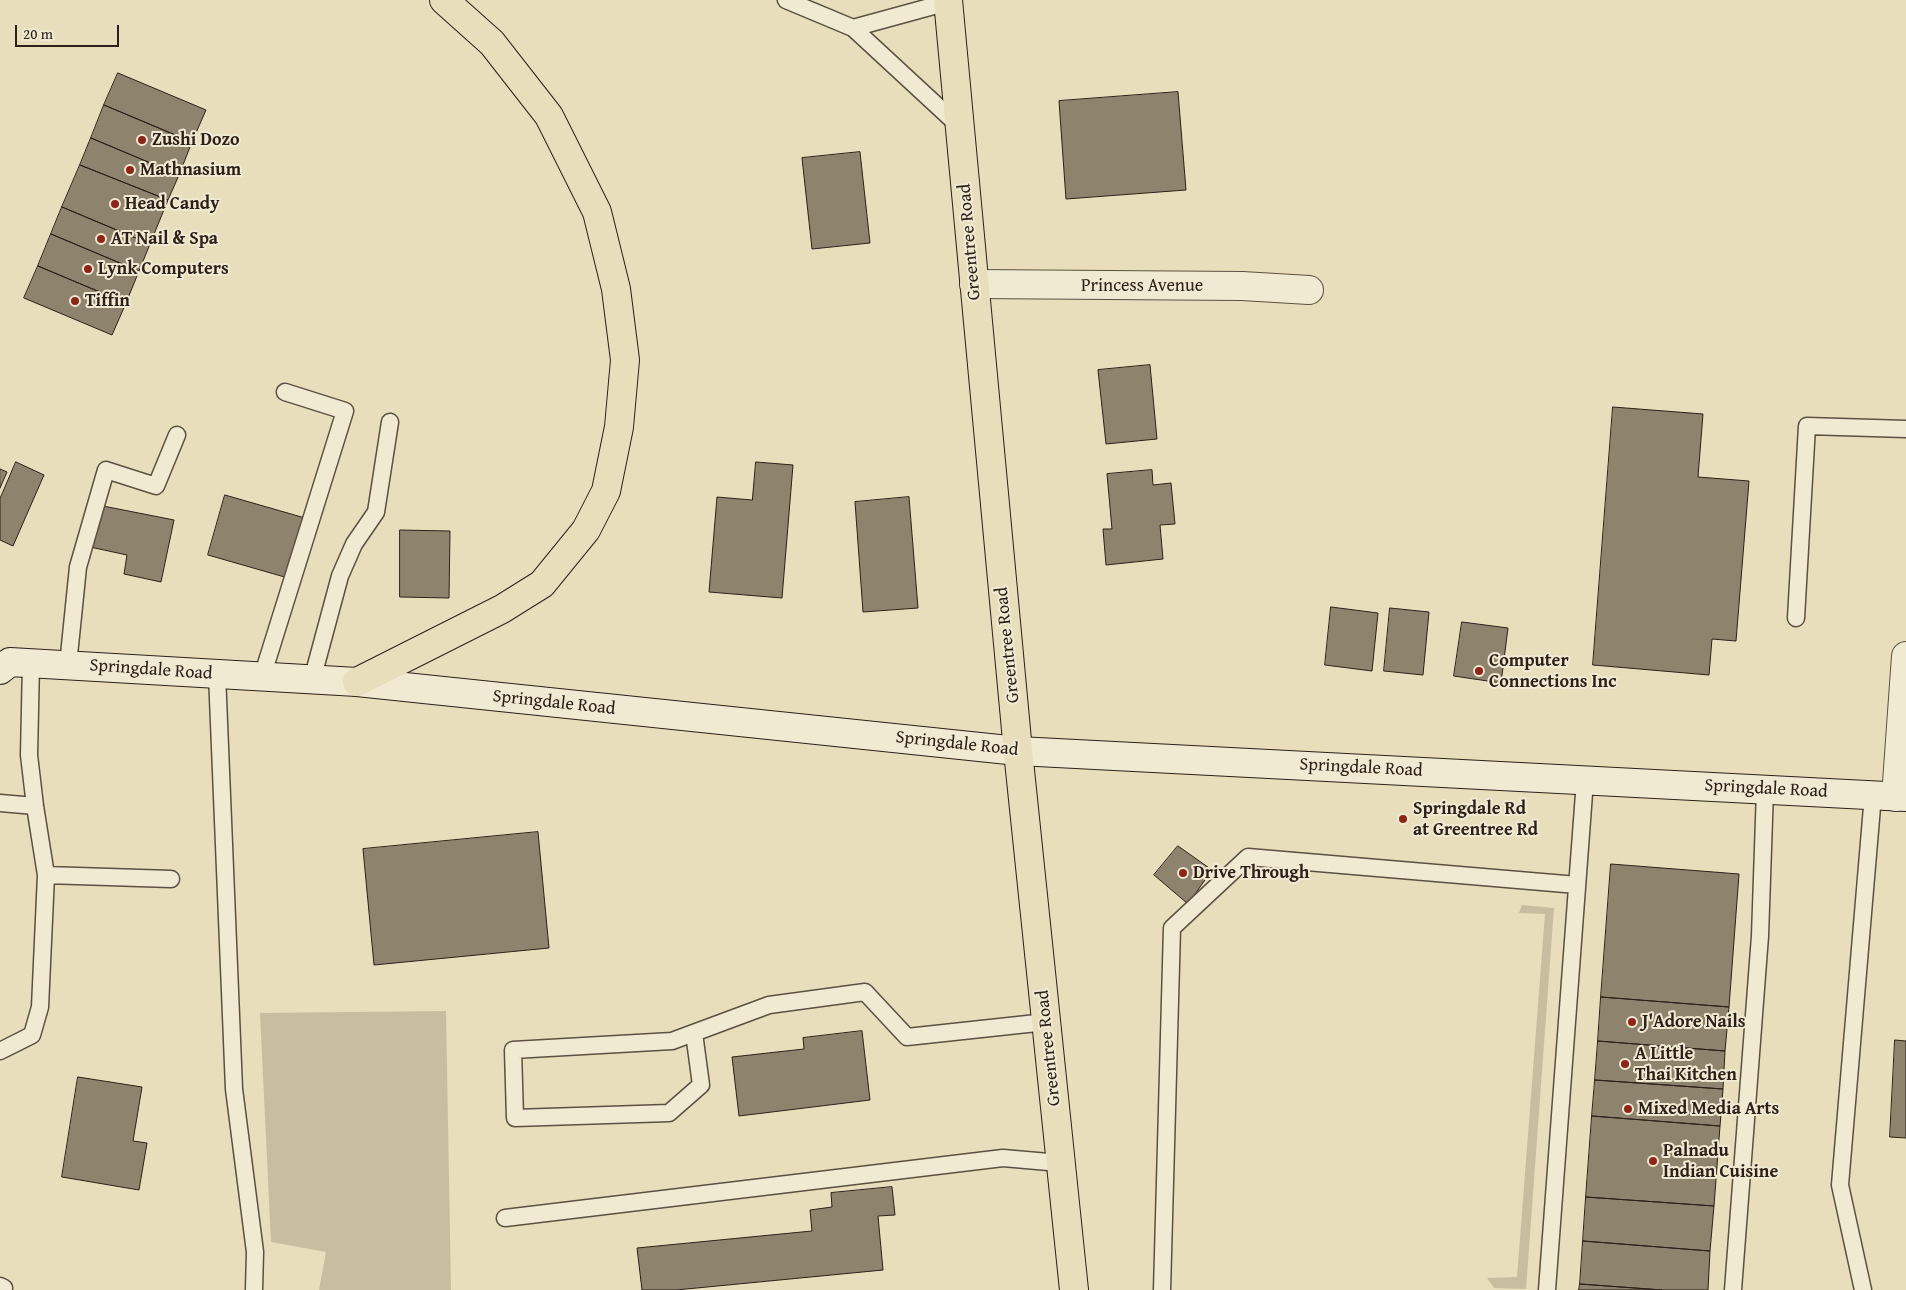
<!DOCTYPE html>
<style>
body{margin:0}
#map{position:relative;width:1906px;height:1290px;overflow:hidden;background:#e8debb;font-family:"Gentium Book Plus",serif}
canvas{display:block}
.scale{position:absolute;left:15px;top:25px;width:104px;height:22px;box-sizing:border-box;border:2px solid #2c2019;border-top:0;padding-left:6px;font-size:15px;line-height:18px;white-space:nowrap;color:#2c2019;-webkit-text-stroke:4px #f0ead3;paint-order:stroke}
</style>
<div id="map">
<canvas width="1906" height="1290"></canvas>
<div class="scale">20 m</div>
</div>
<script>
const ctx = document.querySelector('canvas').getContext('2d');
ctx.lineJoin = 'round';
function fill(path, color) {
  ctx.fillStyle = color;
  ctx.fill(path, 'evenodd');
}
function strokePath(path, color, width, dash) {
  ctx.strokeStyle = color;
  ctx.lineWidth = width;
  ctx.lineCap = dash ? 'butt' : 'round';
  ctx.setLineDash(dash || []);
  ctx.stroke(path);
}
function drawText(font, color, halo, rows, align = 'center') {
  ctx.font = font + ' "Gentium Book Plus",serif';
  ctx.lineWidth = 4;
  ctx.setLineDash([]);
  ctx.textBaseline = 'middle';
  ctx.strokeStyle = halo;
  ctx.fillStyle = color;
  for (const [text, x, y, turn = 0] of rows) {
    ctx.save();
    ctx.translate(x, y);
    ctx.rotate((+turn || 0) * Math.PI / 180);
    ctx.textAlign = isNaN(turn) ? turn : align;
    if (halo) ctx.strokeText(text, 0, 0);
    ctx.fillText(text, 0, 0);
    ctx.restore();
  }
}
fill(new Path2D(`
 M1522 905 1554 908 1526 1289 1494 1288 1487 1278 1517 1277 1545 914 1519 913Z
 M446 1011 451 1290H319L326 1252 271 1242 260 1013Z`), '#c8be9f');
const building = new Path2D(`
 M118 73 206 110 192 142 104 105Z
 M1178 92 1186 190 1066 199 1059 101Z
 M104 105 192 142 179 175 91 138Z
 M91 138 179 175 168 200 80 165Z
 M860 152 870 243 812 249 802 158Z
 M80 165 168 200 150 244 62 207Z
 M62 207 150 244 139 271 51 234Z
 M51 234 139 271 126 303 38 266Z
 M38 266 126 303 112 335 24 298Z
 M1150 365 1157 439 1106 444 1098 370Z
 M1613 407 1703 414 1698 477 1749 481 1736 641 1712 639 1709 675 1593 665Z
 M16 462 44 475 13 546 0 540V499Z
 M756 462 793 465 782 598 709 592 717 497 752 500Z
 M0 469 7 472 0 488Z
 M1152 470 1153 485 1171 483 1175 524 1160 525 1163 559 1106 565 1103 529H1112L1107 474Z
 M225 495 305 518 288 578 208 555Z
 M909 497 918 608 863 612 855 502Z
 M98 505 174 520 161 582 124 574 127 555 90 547Z
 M400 530 450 531 449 598 400 597Z
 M1331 607 1378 613 1372 671 1325 665Z
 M1390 608 1429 612 1423 675 1384 671Z
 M1462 622 1508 628 1501 683 1454 676Z
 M538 832 549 948 374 965 363 849Z
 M1178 846 1212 870 1188 904 1154 875Z
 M1611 864 1739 874 1729 1007 1601 997Z
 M1601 997 1729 1007 1725 1051 1598 1041Z
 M862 1031 870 1100 739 1116 732 1057 804 1049 803 1038Z
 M1895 1040 1906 1041V1138L1890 1137Z
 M1598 1041 1725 1051 1723 1089 1595 1080Z
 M78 1077 142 1087 133 1141 147 1143 139 1190 62 1177Z
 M1595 1080 1723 1089 1720 1126 1592 1116Z
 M1592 1116 1720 1126 1714 1206 1586 1197Z
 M892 1187 895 1215 878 1216 883 1270 676 1290H642L637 1248 812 1231 810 1210 832 1207 831 1193Z
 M1586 1197 1714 1206 1710 1251 1583 1241Z
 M1583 1241 1710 1251 1708 1290H1662L1580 1284Z
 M1580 1284 1662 1290H1579Z`);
fill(building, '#8e836d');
strokePath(building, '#2c2019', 1);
const lane = new Path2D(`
 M786 0 853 28 959 126
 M853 28 948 2
 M1796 618 1807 426 1906 429
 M68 665 78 567 106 470 156 486 177 435
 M217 674 234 1089 255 1252 254 1290
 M262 677 345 411 285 392
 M312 680 340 576 354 544 376 512 390 422
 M0 803 35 806
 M46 875 171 879
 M694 1033 701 1085 669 1113 515 1118 513 1050 672 1041 769 1005 865 992 907 1037 1046 1022
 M0 1051 32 1035 40 1007 46 875 35 806 29 755 31 663
 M505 1218 1003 1158 1060 1163
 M0 1286 4 1288 3 1290
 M1162 1290 1172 928 1248 857 1577 885
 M1547 1290 1585 780
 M1733 1290 1760 936 1765 790
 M1863 1290 1840 1185 1873 795`);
const street = new Path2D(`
 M974 284 1242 286 1309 290
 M1896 797 1906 656`);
const secondary = new Path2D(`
 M0 670 10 662 357 682 1018 751 1906 797`);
const primary = new Path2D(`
 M948 0 1018 751 1074 1290`);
const highway = new Path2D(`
 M357 682 502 609 542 584 586 530 606 491 619 427 625 360 616 289 597 212 549 116 492 43 444 0`);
strokePath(lane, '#5b5042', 19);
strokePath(street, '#5b5042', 30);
strokePath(secondary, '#2c2019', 30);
strokePath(primary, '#2c2019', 30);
strokePath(highway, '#2c2019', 30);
strokePath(lane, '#f0ead3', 16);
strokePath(street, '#f0ead3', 28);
strokePath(secondary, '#f0ead3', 28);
strokePath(primary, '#e8debb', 28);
strokePath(highway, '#e8debb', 28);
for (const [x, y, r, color] of [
 [142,140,5,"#8f2418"],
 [130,170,5,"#8f2418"],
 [115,204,5,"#8f2418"],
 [101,239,5,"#8f2418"],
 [88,269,5,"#8f2418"],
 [75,301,5,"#8f2418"],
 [1479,671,5,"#8f2418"],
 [1403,819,5,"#8f2418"],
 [1183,873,5,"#8f2418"],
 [1632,1022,5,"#8f2418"],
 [1625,1064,5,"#8f2418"],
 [1628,1109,5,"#8f2418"],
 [1653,1161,5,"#8f2418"]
]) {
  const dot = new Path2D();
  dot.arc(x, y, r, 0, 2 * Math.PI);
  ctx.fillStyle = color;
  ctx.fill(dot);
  strokePath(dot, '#f0ead3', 2);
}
drawText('bold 18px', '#2c2019', '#f0ead3', [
 ["Zushi Dozo",152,140],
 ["Mathnasium",140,170],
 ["Head Candy",125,204],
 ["AT Nail & Spa",111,239],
 ["Lynk Computers",98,269],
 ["Tiffin",85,301],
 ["Computer",1489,661],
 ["Connections Inc",1489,682],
 ["Springdale Rd",1413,809],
 ["at Greentree Rd",1413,830],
 ["Drive Through",1193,873],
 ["J'Adore Nails",1642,1022],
 ["A Little",1635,1054],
 ["Thai Kitchen",1635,1075],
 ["Mixed Media Arts",1638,1109],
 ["Palnadu",1663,1151],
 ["Indian Cuisine",1663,1172]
], 'left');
drawText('18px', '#2c2019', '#f0ead3', [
 ["Greentree Road",970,242,-95],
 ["Princess Avenue",1142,286],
 ["Greentree Road",1008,645,-96],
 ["Springdale Road",151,670,4],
 ["Springdale Road",554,703,6],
 ["Springdale Road",957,744,6],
 ["Springdale Road",1361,768,3],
 ["Springdale Road",1766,789,3],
 ["Greentree Road",1049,1048,-96]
]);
</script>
